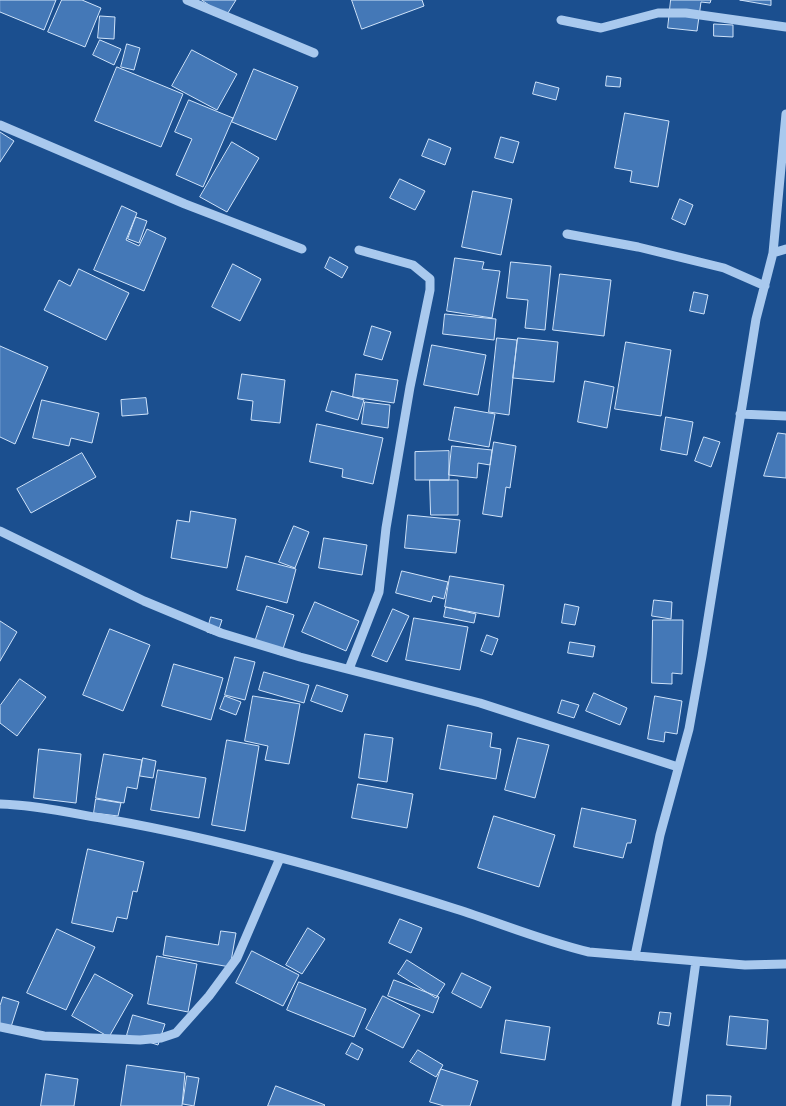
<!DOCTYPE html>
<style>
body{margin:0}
canvas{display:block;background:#1b4f8f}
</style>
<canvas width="786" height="1106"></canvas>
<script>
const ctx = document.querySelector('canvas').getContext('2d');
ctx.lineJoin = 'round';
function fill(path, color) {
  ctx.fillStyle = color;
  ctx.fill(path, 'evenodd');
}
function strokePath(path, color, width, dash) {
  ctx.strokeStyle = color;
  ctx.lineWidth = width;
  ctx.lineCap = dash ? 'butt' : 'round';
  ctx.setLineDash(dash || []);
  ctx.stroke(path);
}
const building = new Path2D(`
 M0 0H56L44 30 0 12Z
 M62 0H82L101 8 85 47 48 32Z
 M202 0H236L226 16Z
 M352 0H422L424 6 362 29Z
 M671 0H711L710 3 701 2 697 31 668 28Z
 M740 0H771V5Z
 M100 16 115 17 114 39 98 38Z
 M714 24 733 25V37L714 36Z
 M100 40 121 49 114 65 93 55Z
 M127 44 140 48 134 70 121 67Z
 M192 50 237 74 217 110 172 86Z
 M117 67 183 94 161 147 95 121Z
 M254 69 298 87 276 140 232 122Z
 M607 76 621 78 620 87 606 86Z
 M536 82 559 88 556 100 533 94Z
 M189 100 233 118 203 187 176 175 192 139 175 132Z
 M625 113 669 121 658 187 630 182 632 171 615 168Z
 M0 132 14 141 0 162Z
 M501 137 519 142 513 163 495 158Z
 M429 139 451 148 445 165 422 156Z
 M232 142 259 158 227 212 200 197Z
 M400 179 425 191 415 210 390 198Z
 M473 191 512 199 501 255 462 247Z
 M680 199 693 205 685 225 672 219Z
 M122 206 137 213 126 240 139 246 147 229 166 238 144 291 94 270Z
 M136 217 147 221 139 243 128 239Z
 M330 257 348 267 342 278 325 268Z
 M455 258 484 262 482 269 500 271 492 318 447 311Z
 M511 262 551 266 545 330 525 328 528 300 507 298Z
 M233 264 261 279 240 321 212 307Z
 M79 269 129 293 106 340 44 310 59 280 70 286Z
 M560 274 611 280 604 336 553 330Z
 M694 292 708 295 704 314 690 311Z
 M445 314 496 319 494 340 443 334Z
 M372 326 391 332 382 360 364 355Z
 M497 338 517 340 509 415 489 412Z
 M518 338 558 342 554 382 513 378Z
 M626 342 671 350 661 416 615 409Z
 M432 345 486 355 478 395 424 385Z
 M0 346 48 367 15 444 0 437Z
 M242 374 285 380 280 423 251 420 253 401 238 399Z
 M356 374 398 380 394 403 353 397Z
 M585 381 614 387 607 428 578 422Z
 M332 391 364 400 358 420 326 411Z
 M146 398 148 414 122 416 121 400Z
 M42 400 99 413 92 443 71 438 69 446 33 438Z
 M365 402 390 405 388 428 362 424Z
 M455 407 495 414 489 447 449 440Z
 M666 417 693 422 687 455 661 450Z
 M317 424 383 438 373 484 342 477 343 469 310 462Z
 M778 433 786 434V478L764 476Z
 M704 437 720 442 711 467 695 461Z
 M494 442 516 446 510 488 506 487 502 517 483 514Z
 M452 446 492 450 490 465 478 463 477 478 449 475Z
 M449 451V480H415V452Z
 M82 453 96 477 31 513 17 489Z
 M430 480H458V515H431Z
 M191 511 236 519 227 568 171 558 177 520 189 522Z
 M408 515 460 520 456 553 405 548Z
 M294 526 309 532 295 568 279 562Z
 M324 538 367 545 362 575 319 568Z
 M246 556 296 569 287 603 237 590Z
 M402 571 448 582 444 599 433 596 431 602 396 593Z
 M450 576 504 585 499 617 445 607Z
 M654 600 672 602 671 619 652 616Z
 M315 602 359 621 346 651 302 632Z
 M565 604 579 607 575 625 562 623Z
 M267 606 294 615 281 655 254 645Z
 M446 607 476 614 474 623 444 617Z
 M393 609 409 616 387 662 372 656Z
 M211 617 222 620 217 635 207 632Z
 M414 618 468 627 460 670 406 660Z
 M653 620H683L682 674 672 673V684L652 683Z
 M0 621 17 632 0 661Z
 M110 629 150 645 123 711 83 695Z
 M487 635 498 639 492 655 481 651Z
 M570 642 595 646 593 657 568 653Z
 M235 657 255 662 245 700 225 695Z
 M174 664 223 678 211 720 162 706Z
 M264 672 309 685 304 703 259 690Z
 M20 679 46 697 17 736 0 723V706Z
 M317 685 348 695 342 712 311 701Z
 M594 693 627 708 620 725 586 711Z
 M225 696 241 702 236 715 220 709Z
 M253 696 300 704 289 764 265 760 268 746 245 741Z
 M655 696 682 701 677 734 665 732 664 742 648 739Z
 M562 700 579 705 574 718 558 713Z
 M448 725 492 733 490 747 501 749 496 779 440 769Z
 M365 734 393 738 387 782 359 778Z
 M518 738 549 745 535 798 505 790Z
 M227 740 259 746 245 831 212 825Z
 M39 749 81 754 76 803 34 798Z
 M104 754 142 760 137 789 127 787 124 803 96 798Z
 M143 758 156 761 153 778 140 776Z
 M158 770 206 778 199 818 151 810Z
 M358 784 413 794 407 828 352 818Z
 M96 799 121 803 118 816 94 813Z
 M582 808 636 820 631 843H627L623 858 574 847Z
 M494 816 555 835 539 887 478 868Z
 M88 849 144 862 137 892 133 891 127 919 117 917 113 932 72 923Z
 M400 919 422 928 411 953 389 943Z
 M308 928 325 939 302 974 286 965Z
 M57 929 95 947 66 1010 27 993Z
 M221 931 236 933 230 967 163 955 166 936 218 945Z
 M252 951 299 975 283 1006 236 983Z
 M157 956 197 964 188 1012 148 1004Z
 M407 960 445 984 436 998 398 974Z
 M462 973 491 987 481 1008 452 993Z
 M95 974 133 995 109 1037 72 1016Z
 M394 980 439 997 433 1013 388 996Z
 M299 982 366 1009 354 1037 287 1010Z
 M383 996 420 1015 403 1048 366 1029Z
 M3 997 19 1002 10 1030 0 1026V1006Z
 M660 1012 671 1013 669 1026 658 1024Z
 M133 1015 165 1024 158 1045 127 1035Z
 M730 1016 768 1020 766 1049 727 1045Z
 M506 1020 550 1027 545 1060 501 1053Z
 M352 1043 363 1049 358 1060 346 1054Z
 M418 1050 443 1065 436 1077 410 1062Z
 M127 1065 185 1073 182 1106H121Z
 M441 1069 478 1081 470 1106H444L430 1102Z
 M46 1074 78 1079 74 1106H41Z
 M187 1076 199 1078 194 1106 183 1104Z
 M276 1086 325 1105 324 1106H268Z
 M707 1095 731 1096 730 1106H707Z`);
fill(building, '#4478b7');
strokePath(building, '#cfe3fa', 1);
strokePath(new Path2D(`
 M187 0 314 53
 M561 20 601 28 658 13H686L786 27
 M0 125 185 204 302 249
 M567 234 638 247 724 268 765 286
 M773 253 786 249
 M740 414 786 416
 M0 531 144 601 221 633 300 657 480 703 678 767
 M349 669 379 592 386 528 410 387 430 290V279L413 265 359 250
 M0 804C37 805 75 814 112 820 229 841 343 873 456 909 500 923 543 941 589 952L745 965 786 964
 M635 956 660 835 689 729 702 656 756 319 773 253 786 114
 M0 1027 44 1036 140 1040 161 1038 176 1033 209 996 237 958 280 858
 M676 1106 696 961`), '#a9c9ee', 9);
</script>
